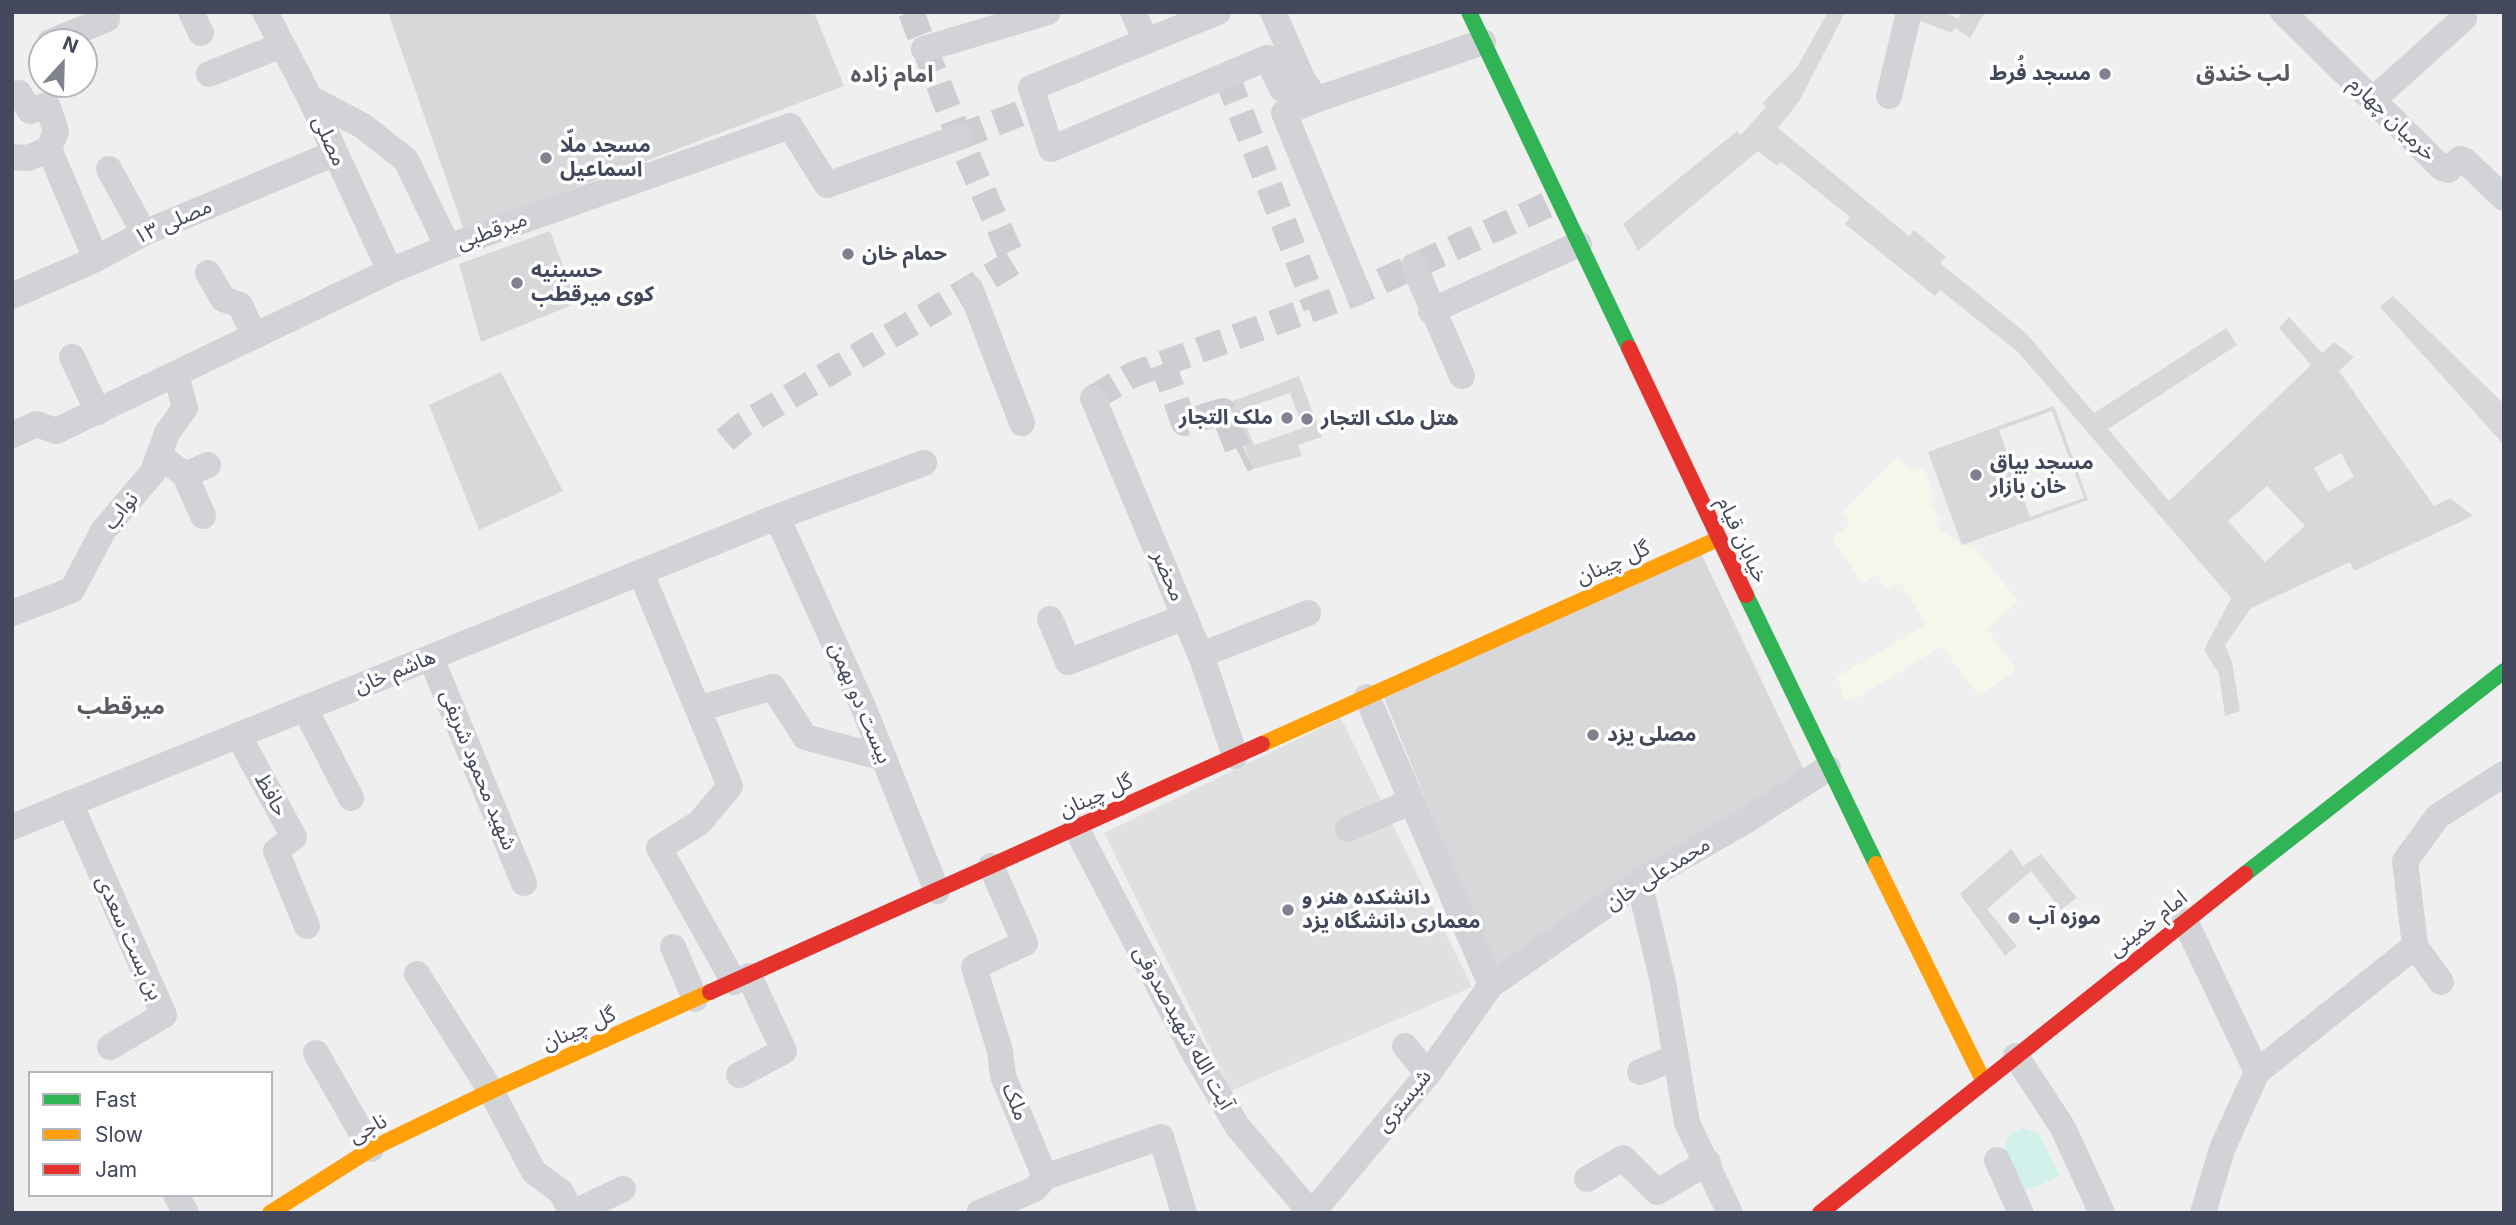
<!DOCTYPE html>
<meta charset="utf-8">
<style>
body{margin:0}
#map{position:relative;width:2516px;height:1225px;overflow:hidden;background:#f0efef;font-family:Inter,sans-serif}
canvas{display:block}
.frame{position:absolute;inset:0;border:14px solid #44485d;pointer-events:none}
.legend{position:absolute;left:28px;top:1071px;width:245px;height:126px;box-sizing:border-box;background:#fff;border:2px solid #b4b6be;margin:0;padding:9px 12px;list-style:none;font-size:21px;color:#44485d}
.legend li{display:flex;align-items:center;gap:14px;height:35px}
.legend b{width:35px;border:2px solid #b4b6be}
.north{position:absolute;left:28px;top:28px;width:70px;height:70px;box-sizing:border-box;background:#fff;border:2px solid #b4b6be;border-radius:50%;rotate:22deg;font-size:19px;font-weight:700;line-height:28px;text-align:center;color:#44485d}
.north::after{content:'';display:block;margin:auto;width:24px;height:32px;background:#808290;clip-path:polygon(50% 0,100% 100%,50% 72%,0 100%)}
</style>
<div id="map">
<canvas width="2516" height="1225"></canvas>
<div class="frame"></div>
<ul class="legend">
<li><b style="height:9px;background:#30b455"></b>Fast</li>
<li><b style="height:9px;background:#ff9f0a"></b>Slow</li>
<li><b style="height:9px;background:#e5322d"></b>Jam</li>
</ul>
<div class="north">N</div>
</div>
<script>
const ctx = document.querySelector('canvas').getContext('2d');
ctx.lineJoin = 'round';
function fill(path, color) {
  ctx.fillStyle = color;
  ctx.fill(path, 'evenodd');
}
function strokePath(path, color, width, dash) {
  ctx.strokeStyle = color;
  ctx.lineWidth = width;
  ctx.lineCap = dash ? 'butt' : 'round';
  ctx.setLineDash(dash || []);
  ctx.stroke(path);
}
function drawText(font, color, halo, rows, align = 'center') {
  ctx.font = font + ' Inter,"Noto Sans Arabic",sans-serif';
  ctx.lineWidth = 7;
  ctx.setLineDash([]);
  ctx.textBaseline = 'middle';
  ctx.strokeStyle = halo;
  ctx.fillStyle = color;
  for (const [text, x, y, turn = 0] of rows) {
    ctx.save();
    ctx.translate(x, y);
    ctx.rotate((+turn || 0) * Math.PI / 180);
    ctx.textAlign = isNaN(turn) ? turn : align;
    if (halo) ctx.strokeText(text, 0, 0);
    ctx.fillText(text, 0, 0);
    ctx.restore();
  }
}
fill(new Path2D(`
 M1898 456 1912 472 1924 467 1934 497 1931 504 1941 520 1937 527 1962 545 1974 547 2018 601 1987 629 2016 670 1979 696 1942 646 1863 694 1846 702 1837 677 1926 625 1901 582 1887 590 1876 574 1863 584 1832 538 1850 525 1843 512Z`), '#f6f7ea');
fill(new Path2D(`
 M1341 718 1472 987 1231 1091 1104 833Z`), '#e1e0e1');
fill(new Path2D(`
 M2023 1128 2039 1134 2060 1176 2021 1193 2003 1150 2009 1135Z`), '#d1f1ea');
fill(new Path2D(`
 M388 12H814L844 86 464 230Z
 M1828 12H1845L1800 100 1778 128 1909 236 1914 230 1946 257 1940 263 2026 333 2094 413 2226 328 2237 345 2108 429 2169 501 2311 365 2279 328 2289 317 2322 353 2334 342 2354 357 2339 371 2434 506 2450 498 2473 516 2354 571 2350 562 2251 608 2225 645 2232 662 2240 711 2225 716 2219 674 2204 650 2231 598 2018 352 1940 290 1935 296 1845 224 1850 217 1781 162 1777 166 1758 151 1638 251 1632 239 1623 224 1737 131 1741 135 1766 107 1762 104 1797 67ZM2341 453 2354 477 2328 492 2314 468ZM2267 486 2305 526 2265 562 2228 521Z
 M1914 12H1946L1958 19 1962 12H1985L1970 38 1955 28 1952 33 1913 18Z
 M550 231 577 303 481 342 459 264Z
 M2393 296 2504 404V445L2380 307Z
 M501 372 563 491 479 530 429 405Z
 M1299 376 1322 437 1298 445 1302 456 1253 469 1228 403ZM1290 393 1303 428 1254 445 1240 410Z
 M2054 406 2088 500 1962 545 1928 452ZM2052 411 2084 498 2030 517 1999 430Z
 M1699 549 1806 774 1494 967 1383 695Z
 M2011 849 2023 866 2041 854 2077 898 2061 910 2031 871 1987 909 2017 946 2005 956 1960 894Z`), '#d8d8db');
strokePath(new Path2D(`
 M1227 77 1316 307
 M959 137 1037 107
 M1163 364 1184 423 1223 411 1242 460 1248 457
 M1093 398 1132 375 1358 292 1558 200
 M725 440 744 424 1014 262 959 137 911 12`), '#ceced2', 26, [26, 13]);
strokePath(new Path2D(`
 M191 12 201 33
 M265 12 310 98 390 271
 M1133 12 1146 41
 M1218 12 1031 88 1051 149 1267 58 1282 89 1302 78 1273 12
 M2283 12 2442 168 2448 170 2460 159 2464 160 2504 198
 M50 42 107 19 105 12
 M924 49 1048 12
 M209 74 282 45
 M1307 85 1315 100 1483 42
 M19 93 30 111 47 105 56 131 49 149
 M1889 96 1909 12
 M310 98 363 126 406 160 448 247
 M1315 100 1284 113 1358 292
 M2373 100 2464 18
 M12 157 28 158 49 149 96 259
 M109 169 144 233
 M1414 266 1462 376
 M208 273 223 299 240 305 254 335
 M970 288 1022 423
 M12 296 96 259 144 233 335 153
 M1431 311 1579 244
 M72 357 98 412
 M1093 398 1203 661 1235 756
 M12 435 37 424 56 431 390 271 448 247 790 126 827 185 959 137
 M160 456 185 475 203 516
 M185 475 208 465
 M777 517 864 709 937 891
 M641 573 730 786 699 823 659 848 734 982
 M12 613 72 590 103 531 153 472 167 433 185 408 176 375
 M1050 619 1068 662 1185 617
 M1201 655 1308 613
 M431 658 524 883
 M1367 697 1491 985
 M305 709 351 798
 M698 709 773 687 805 737 884 758
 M238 735 294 837 276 851 307 926
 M70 803 164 1015 110 1047
 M12 827 777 517 924 463
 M1076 828 1192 1049 1237 1126 1311 1213
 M1348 829 1412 801
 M991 866 1025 943 974 967 1000 1051 1003 1076 1045 1177 1161 1137 1184 1213
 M1639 882 1663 982 1687 1123 1730 1213
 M2185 921 2257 1072
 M673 947 695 999
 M417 974 491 1091 534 1172 561 1192 572 1213
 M2441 982 2415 946 2405 861 2438 816 2504 774
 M1405 1046 1428 1074
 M316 1053 371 1149
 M2016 1056 2063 1128 2102 1213
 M1640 1072 1676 1057
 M739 1075 784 1051 749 976
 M1997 1160 2021 1213
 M1587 1179 1623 1158 1657 1192 1708 1162
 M176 1195 186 1213
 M573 1213 623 1189
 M979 1213 1035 1189 1045 1177
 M1312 1213 1428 1074 1491 985 1639 882 1747 820 1828 768
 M2203 1213 2222 1149 2257 1072 2415 946`), '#d1d3d7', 26);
strokePath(new Path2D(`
 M1469 12 1629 348
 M1746 595 1876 864
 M2245 874 2504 671`), '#30b455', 16);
strokePath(new Path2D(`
 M1262 744 1718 539
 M1876 864 1984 1082
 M270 1213 371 1149 491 1091 710 992`), '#ff9f0a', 16);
strokePath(new Path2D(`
 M1629 348 1746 595
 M710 992 1262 744
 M1820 1213 2245 874`), '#e5322d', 16);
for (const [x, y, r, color] of [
 [2105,74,7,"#808290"],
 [546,158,7,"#808290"],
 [848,254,7,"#808290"],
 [517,283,7,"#808290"],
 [1287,418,7,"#808290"],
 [1307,419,7,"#808290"],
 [1976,475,7,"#808290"],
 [1593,735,7,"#808290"],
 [1288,910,7,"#808290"],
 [2014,918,7,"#808290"]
]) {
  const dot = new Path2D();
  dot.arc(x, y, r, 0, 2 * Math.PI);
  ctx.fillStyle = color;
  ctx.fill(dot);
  strokePath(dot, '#fff', 2.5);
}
drawText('bold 21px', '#44485d', '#fff', [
 ["مسجد فُرط",2091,74,"right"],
 ["مسجد ملّا",560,146],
 ["اسماعیل",560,170],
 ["حمام خان",862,254],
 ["حسینیه",531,271],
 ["کوی میرقطب",531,295],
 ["ملک التجار",1273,418,"right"],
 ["هتل ملک التجار",1321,419],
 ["مسجد بیاق",1990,463],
 ["خان بازار",1990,487],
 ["مصلی یزد",1607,735],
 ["دانشکده هنر و",1302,898],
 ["معماری دانشگاه یزد",1302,922],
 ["موزه آب",2028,918]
], 'left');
drawText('21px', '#44485d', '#fff', [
 ["خرمیان چهارم",2392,119,44],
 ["مصلی",329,141,65],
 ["مصلی ۱۳",173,222,-24],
 ["میرقطبی",492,231,-20],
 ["نواب",121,511,-51],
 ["خیابان قیام",1742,540,65],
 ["گل چینان",1613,563,-24],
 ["محضر",1168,576,67],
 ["هاشم خان",395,672,-22],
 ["بیست دو بهمن",860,703,67],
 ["شهید محمود شریفی",478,770,68],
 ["حافظ",271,795,61],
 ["گل چینان",1096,796,-24],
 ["محمدعلی خان",1658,874,-32],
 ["امام خمینی",2148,924,-38],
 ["بن بست سعدی",129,938,66],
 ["آیت الله شهیدصدوقی",1183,1028,61],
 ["گل چینان",579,1029,-24],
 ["شبستری",1404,1101,-51],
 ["ملک",1015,1102,68],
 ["ناجی",368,1129,-28]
]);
drawText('bold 23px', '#5a5a64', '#fff', [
 ["لب خندق",2243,74],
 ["امام زاده",892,75],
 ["میرقطب",121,707]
]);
</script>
